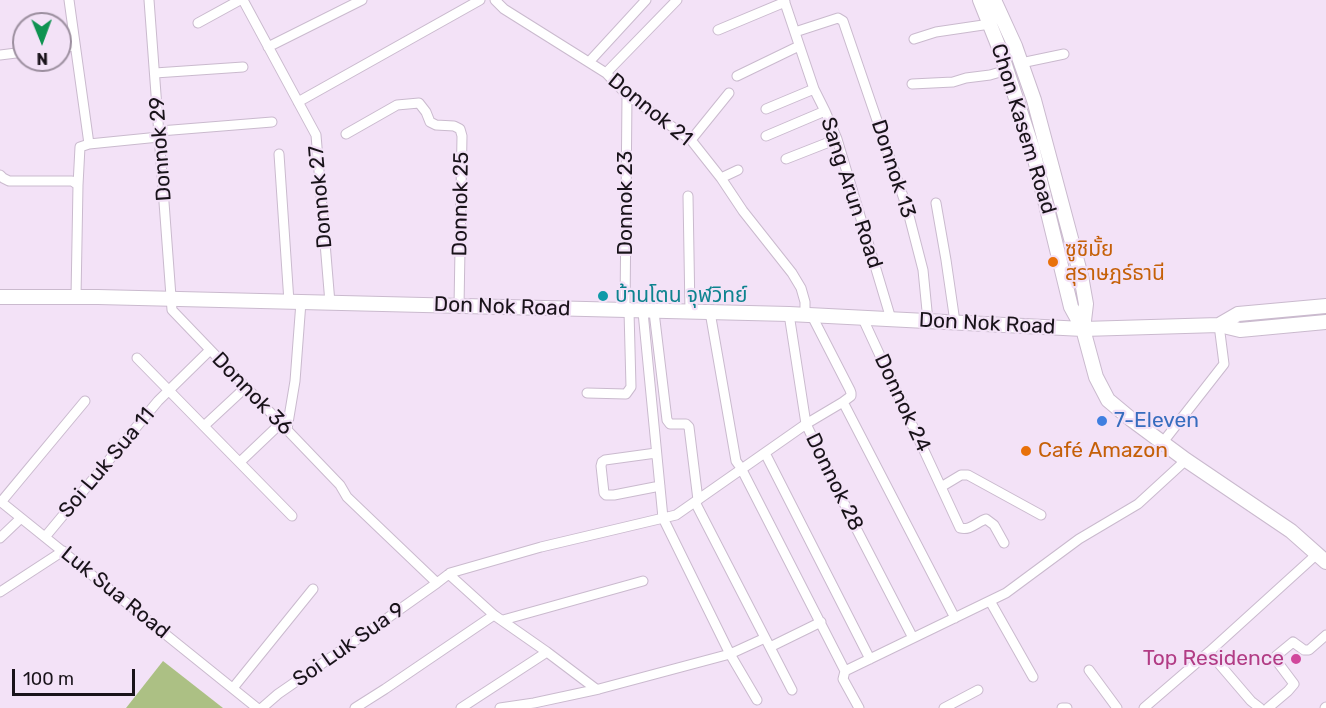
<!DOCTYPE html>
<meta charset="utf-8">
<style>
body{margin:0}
#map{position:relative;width:1326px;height:708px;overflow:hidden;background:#f3e2f7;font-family:Rubik,sans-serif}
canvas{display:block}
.north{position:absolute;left:12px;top:12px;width:60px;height:60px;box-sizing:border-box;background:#f3e2f7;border:2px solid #9c8f9f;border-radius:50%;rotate:179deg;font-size:16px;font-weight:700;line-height:24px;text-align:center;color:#19131a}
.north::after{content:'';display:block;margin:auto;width:21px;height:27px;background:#0f9351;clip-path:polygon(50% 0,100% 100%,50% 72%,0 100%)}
.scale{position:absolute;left:12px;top:669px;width:123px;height:27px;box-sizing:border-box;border:3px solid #19131a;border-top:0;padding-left:8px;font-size:18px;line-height:21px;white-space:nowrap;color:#19131a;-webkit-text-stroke:4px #f3e2f7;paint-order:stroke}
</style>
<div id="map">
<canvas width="1326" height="708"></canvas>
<div class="north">N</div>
<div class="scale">100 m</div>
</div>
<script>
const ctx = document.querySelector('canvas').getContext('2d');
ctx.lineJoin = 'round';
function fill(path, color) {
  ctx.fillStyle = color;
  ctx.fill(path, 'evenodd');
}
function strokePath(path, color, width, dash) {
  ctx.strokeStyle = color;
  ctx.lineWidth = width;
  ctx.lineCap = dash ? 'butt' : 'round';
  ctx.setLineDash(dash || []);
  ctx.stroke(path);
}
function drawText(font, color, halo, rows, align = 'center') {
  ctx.font = font + ' Rubik,"Noto Sans Thai",sans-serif';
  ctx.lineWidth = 4.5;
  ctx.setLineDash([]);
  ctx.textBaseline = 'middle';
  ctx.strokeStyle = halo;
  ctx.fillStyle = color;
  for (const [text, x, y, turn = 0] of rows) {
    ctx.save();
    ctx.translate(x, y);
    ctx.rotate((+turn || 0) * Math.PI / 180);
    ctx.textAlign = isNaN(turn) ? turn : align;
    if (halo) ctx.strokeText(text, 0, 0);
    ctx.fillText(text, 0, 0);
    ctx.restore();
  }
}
fill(new Path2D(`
 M163 661 223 708H126Z`), '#acc084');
const minor = new Path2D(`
 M69 0 89 144 159 137
 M149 0 172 310 340 485 347 497 437 583
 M243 0 316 135 330 303
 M495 0 504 9 606 73 627 95 691 140 721 178 743 211 792 273 801 288 805 302V315
 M784 0 814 89 825 111 837 139 891 319
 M198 23 240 0
 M718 30 785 2
 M795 32 838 18 843 21 907 208 923 270 928 321
 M914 39 936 32 990 24
 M268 47 362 0
 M60 48 74 46
 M0 55 24 52
 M589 62 646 0
 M1021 63 1064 54
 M155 73 243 67
 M606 73 677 0
 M737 76 799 46
 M912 84 953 82 966 78 990 75 1007 70
 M298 102 480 0
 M766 109 814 89
 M160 131 272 122
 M346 134 397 105 419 103 426 112 430 122 436 125 454 126 460 129 462 136 459 306
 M766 136 825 111
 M691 140 729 93
 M279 154 289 302
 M786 159 837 139
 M0 175 3 178 9 181H72L78 185 76 297
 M721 178 738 170
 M78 185 80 147 89 144
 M688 196 690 312
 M936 203 946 260 955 322
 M625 311 627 95
 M643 312 663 518 730 654 757 700
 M654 312 667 420 670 424H686L689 427 698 500
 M710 312 736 461 741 468 845 671 843 679 859 708
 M789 314 806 424 857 530 913 638
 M863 319 960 528C970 531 977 522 986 519L994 525 1004 543
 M137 358 292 516
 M587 393 626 394 631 387 629 311
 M843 402 955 618
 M204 426 246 387
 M287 429 295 381 301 302
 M1163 442 1224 364 1219 325
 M656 453 605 460 602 462 601 466 604 493 606 495H614L660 486
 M765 453 870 659
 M240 462 281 423
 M941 487 961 475H968L1041 515
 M0 501 257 708
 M1 502 85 401
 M695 502 792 690
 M45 537 158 401 210 350
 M0 538 21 518
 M450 573 452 577 494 615 547 652 596 689
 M0 592 63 551
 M990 601 1033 677
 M503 620 643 581
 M770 647 821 622
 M1209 652 1251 701 1260 708
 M1089 670 1117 708
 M845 671 1006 593 1079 539 1138 504 1186 460
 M233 688 313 589
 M262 708 278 694 372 629 437 583 450 573 541 547 676 515 806 424 843 402 851 396V393L850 390 812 316
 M355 708 385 689 494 615
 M461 708 547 652
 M500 708 534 703 599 689 730 654 765 638
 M944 708 978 690
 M1062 708H1067
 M1144 708 1209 652 1317 554
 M1268 708 1288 691 1294 684 1276 660V656L1293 642 1304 650H1309L1326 635
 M1325 708 1326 707`);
const secondary = new Path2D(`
 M980 0 1000 50 1032 147 1071 307 1083 329 1096 377 1108 400 1132 420 1186 460 1291 531 1326 562
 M994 0 1015 46 1034 100 1081 276 1086 304 1083 329
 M0 297H98L789 314 1083 329 1219 325 1240 330 1326 322
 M1219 325 1238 314 1326 306`);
strokePath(minor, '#cabace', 11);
strokePath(secondary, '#cabace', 16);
strokePath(minor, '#fff', 9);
strokePath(secondary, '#fff', 14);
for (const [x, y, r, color] of [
 [1053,262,6,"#e8710a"],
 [603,296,6,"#0f9aa8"],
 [1102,421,6,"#3f7fe0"],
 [1026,451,6,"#e8710a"],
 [1296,659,6,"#d1479c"]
]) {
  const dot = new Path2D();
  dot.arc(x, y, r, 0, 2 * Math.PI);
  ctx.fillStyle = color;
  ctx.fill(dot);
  strokePath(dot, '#f3e2f7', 2);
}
drawText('21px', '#19131a', '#f3e2f7', [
 ["Donnok 21",650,110,39],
 ["Chon Kasem Road",1023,129,73],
 ["Donnok 29",161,149,-94],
 ["Donnok 13",893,169,72],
 ["Sang Arun Road",851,193,72],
 ["Donnok 27",321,197,-95],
 ["Donnok 23",626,203,-90],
 ["Donnok 25",461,204,-89],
 ["Don Nok Road",502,307,2],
 ["Don Nok Road",987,324,3],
 ["Donnok 36",252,394,46],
 ["Donnok 24",902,403,65],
 ["Soi Luk Sua 11",107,463,-50],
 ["Donnok 28",834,482,64],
 ["Luk Sua Road",115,593,39],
 ["Soi Luk Sua 9",349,645,-35]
]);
drawText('21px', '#c56008', '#f3e2f7', [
 ["ซูชิมั้ย",1065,250],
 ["สุราษฎร์ธานี",1065,274],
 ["Café Amazon",1038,451]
], 'left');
drawText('21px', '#0d838f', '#f3e2f7', [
 ["บ้านโตน จุฬวิทย์",615,296]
], 'left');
drawText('21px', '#366cbe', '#f3e2f7', [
 ["7-Eleven",1114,421]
], 'left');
drawText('21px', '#b23c85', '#f3e2f7', [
 ["Top Residence",1284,659]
], 'right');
</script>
